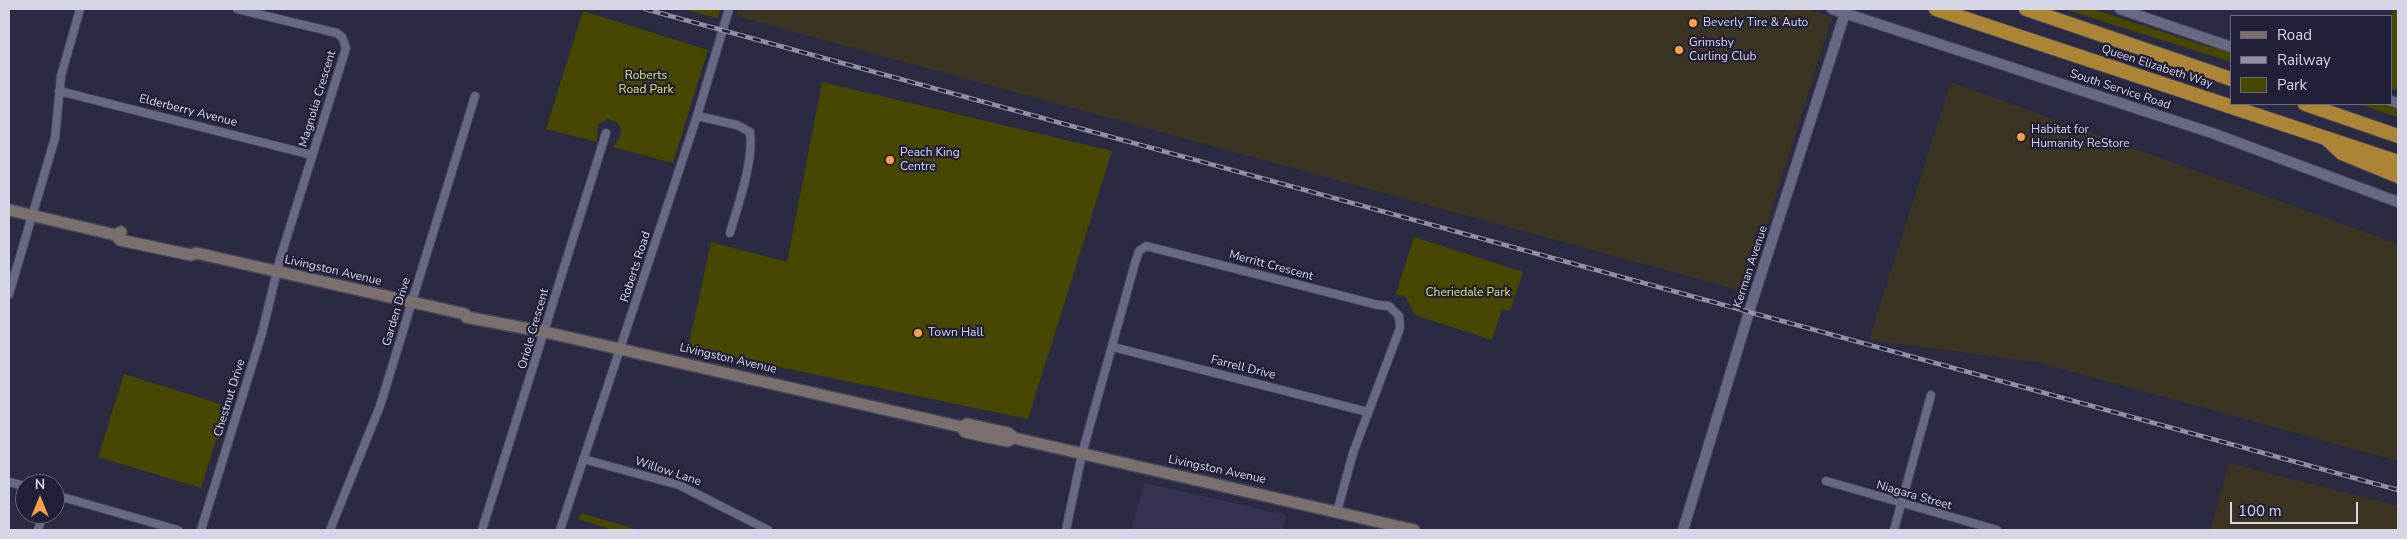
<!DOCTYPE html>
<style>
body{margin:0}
#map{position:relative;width:2407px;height:539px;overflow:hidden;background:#2b2a43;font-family:"Nunito Sans",sans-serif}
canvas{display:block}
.frame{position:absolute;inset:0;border:10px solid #d5d5e6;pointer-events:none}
.legend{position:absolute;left:2230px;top:15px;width:162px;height:90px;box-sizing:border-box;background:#212038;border:1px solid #69687e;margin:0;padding:6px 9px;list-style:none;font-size:15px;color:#d5d5e6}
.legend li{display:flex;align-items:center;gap:10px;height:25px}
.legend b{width:25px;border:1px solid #69687e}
.north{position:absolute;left:15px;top:474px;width:50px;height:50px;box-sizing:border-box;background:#212038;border:1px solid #69687e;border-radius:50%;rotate:0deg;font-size:14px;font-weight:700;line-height:20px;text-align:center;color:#d5d5e6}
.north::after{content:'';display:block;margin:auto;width:18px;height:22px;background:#f5a346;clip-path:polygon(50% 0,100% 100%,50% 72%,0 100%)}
.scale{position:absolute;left:2230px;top:502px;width:128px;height:22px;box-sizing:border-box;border:2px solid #d5d5e6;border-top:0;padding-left:6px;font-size:15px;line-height:18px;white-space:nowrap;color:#d5d5e6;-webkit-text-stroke:4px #212038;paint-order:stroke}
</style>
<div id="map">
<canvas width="2407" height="539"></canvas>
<div class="frame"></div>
<ul class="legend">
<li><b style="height:6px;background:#7b706d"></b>Road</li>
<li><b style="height:6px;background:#9190a5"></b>Railway</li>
<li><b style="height:14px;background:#474702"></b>Park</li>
</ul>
<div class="north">N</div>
<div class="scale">100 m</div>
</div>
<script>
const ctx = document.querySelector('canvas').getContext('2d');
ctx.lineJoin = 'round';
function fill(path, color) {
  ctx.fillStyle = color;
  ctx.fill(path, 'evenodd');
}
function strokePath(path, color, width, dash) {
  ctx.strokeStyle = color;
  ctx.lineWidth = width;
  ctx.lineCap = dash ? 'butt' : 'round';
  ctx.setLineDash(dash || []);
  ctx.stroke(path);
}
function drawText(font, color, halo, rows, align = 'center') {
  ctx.font = font + ' "Nunito Sans",sans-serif';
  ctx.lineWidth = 4.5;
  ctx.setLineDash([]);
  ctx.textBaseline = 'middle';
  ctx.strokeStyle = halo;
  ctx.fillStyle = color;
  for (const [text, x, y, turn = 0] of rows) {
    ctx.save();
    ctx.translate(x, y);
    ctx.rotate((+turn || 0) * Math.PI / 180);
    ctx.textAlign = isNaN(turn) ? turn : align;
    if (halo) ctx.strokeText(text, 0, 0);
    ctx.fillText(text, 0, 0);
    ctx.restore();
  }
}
fill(new Path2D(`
 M2229 463 2398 506V530H2210Z`), '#3d3323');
fill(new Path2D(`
 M739 9H1806L1832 17 1746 292 736 16Z
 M1951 82 2398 244V461L2036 362 1869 340Z`), '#3c3423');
fill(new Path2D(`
 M1145 483 1286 515 1282 530H1131Z`), '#343352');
fill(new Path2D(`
 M682 9H721L717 18Z
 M2064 9H2092L2209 47 2220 48 2231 53V62Z
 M2394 9H2398V90L2391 89V18Z
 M583 11 708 50 673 163 613 147 620 137 621 128 616 122 608 119 598 124 597 142 546 129Z
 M822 82 1112 151 1028 419 688 348 711 242 787 262Z
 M2358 104H2383L2398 109V117Z
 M1414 237 1523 272 1510 311 1502 309 1492 340 1415 315 1406 297 1396 294Z
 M124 374 227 406 201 488 98 457Z
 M582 513 638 530H613L578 519Z`), '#474702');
const minor = new Path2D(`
 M59 91 312 155
 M697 116 737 125 750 132C754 162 738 204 730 233
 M9 294 50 155 55 138 61 76 80 9
 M1113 347 1368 412
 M583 459 679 485 768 530
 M1826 481 1997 530
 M9 482 25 486
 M55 495 178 530
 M38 530 43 514
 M201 530 262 333 280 259 346 48 342 37 337 33 237 9
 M330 530 380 406 475 96
 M482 530 606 133
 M560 530 697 116 729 9
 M1066 530 1082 454 1135 263 1139 251 1146 246 1378 305 1389 306 1399 316 1400 328 1353 453 1337 512
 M1894 530 1931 395`);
const tertiary = new Path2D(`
 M1832 9 2212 133 2398 202
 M2120 9 2231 47
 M2391 101 2398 103
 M1683 530 1749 312 1845 13`);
const secondary = new Path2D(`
 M9 210 116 235 121 232
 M116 235 120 240 191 255 196 253 465 314 466 317 545 332 949 424 962 427 967 424 1008 433 1014 438
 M962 427 965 432 1007 441 1014 438 1414 530`);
const motorway = new Path2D(`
 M1936 9 2398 162
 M2026 9 2231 79
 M2305 104 2398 136
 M2328 140 2342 153 2398 176`);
strokePath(minor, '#46455a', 10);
strokePath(tertiary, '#46455a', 12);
strokePath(secondary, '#46455a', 14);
strokePath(motorway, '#46455a', 16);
strokePath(minor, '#676884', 8);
strokePath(tertiary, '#676884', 10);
strokePath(secondary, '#7b706d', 11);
strokePath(motorway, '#ab8436', 14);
const rail = new Path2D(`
 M645 9 2398 490`);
strokePath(rail, '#9190a5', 4.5);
strokePath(rail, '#212038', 2.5, [8]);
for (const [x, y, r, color] of [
 [1693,23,5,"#f5a346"],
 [1679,50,5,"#f5a346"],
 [2021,137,5,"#f5a346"],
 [890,160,5,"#f5a346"],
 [918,333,5,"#f5a346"]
]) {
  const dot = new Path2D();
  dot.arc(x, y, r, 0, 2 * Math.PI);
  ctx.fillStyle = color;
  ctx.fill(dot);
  strokePath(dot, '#212038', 2);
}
drawText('12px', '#d5d5e6', '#212038', [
 ["Beverly Tire & Auto",1703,23],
 ["Grimsby",1689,43],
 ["Curling Club",1689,57],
 ["Habitat for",2031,130],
 ["Humanity ReStore",2031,144],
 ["Peach King",900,153],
 ["Centre",900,167],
 ["Town Hall",928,333]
], 'left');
drawText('12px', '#d5d5e6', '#212038', [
 ["Queen Elizabeth Way",2157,67,18],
 ["South Service Road",2120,90,18],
 ["Magnolia Crescent",318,99,-73],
 ["Elderberry Avenue",188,111,14],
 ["Merritt Crescent",1271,266,15],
 ["Roberts Road",636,267,-72],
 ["Kerman Avenue",1751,267,-72],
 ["Livingston Avenue",333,271,13],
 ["Garden Drive",397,312,-73],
 ["Oriole Crescent",534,329,-74],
 ["Livingston Avenue",728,359,13],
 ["Farrell Drive",1243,368,14],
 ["Chestnut Drive",230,398,-73],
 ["Livingston Avenue",1217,470,12],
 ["Willow Lane",668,472,18],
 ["Niagara Street",1914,496,16]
]);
drawText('12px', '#e0e364', '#212038', [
 ["Roberts",646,76],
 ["Road Park",646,90],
 ["Cheriedale Park",1468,293]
]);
</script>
